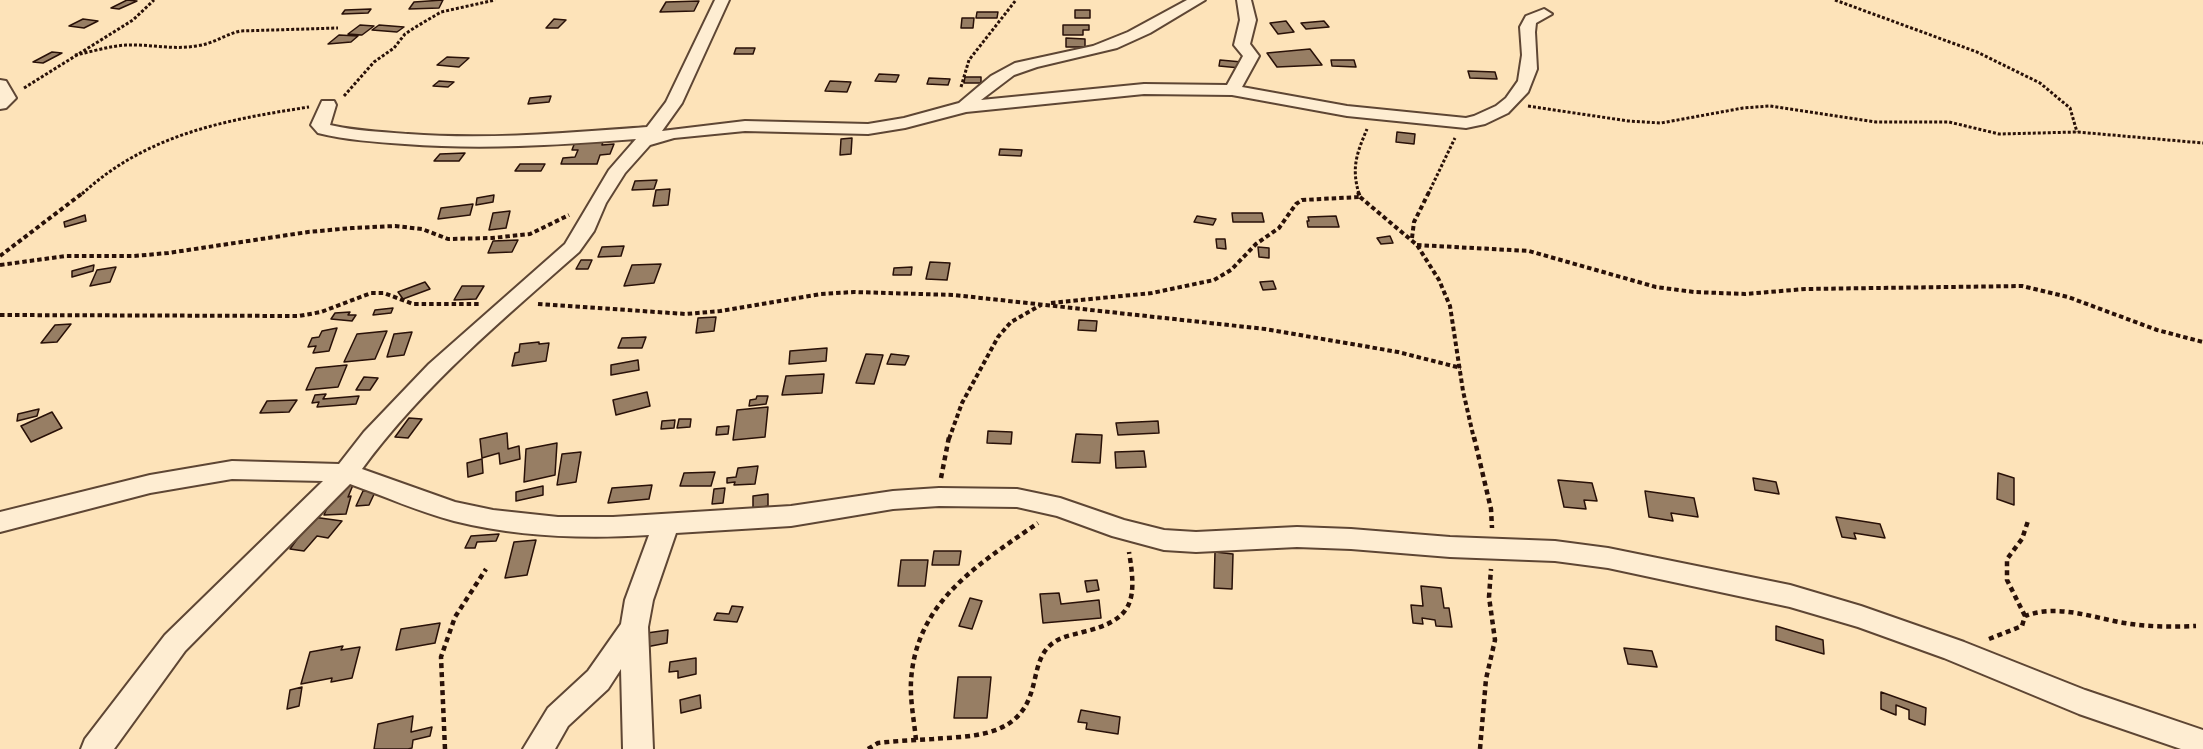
<!DOCTYPE html>
<style>
body{margin:0}
canvas{display:block;background:#fde3b9}
</style>
<canvas width="2203" height="749"></canvas>
<script>
const ctx = document.querySelector('canvas').getContext('2d');
ctx.lineJoin = 'round';
function fill(path, color) {
  ctx.fillStyle = color;
  ctx.fill(path, 'evenodd');
}
function strokePath(path, color, width, dash) {
  ctx.strokeStyle = color;
  ctx.lineWidth = width;
  ctx.lineCap = dash ? 'butt' : 'round';
  ctx.setLineDash(dash || []);
  ctx.stroke(path);
}
const building = new Path2D(`
 M127 0 137 1 119 9 111 8Z
 M443 0 439 8 409 9 414 2Z
 M699 1 694 11 660 12 666 2Z
 M371 9 368 13 342 14 345 10Z
 M1075 10H1090V18H1075Z
 M977 12H998L997 18H976Z
 M962 18H974L973 28H961Z
 M83 19 98 21 84 28 69 26Z
 M554 19 566 20 558 28H546Z
 M1286 21 1294 32 1278 34 1270 23Z
 M1324 21 1329 27 1306 29 1301 23Z
 M360 25 374 26 362 35 348 34Z
 M379 25 404 27 397 32 372 30Z
 M1063 25H1089V30H1083V35H1063Z
 M339 35 358 36 351 42 328 44Z
 M1066 38 1085 39V47H1066Z
 M736 48H755L753 54H734Z
 M1310 49 1322 65 1277 67 1267 53Z
 M52 52 62 53 43 63 33 62Z
 M447 57 469 58 459 67 437 65Z
 M1220 60 1242 62 1240 68 1219 66Z
 M1331 60H1354L1356 67 1332 66Z
 M1468 71 1495 72 1497 79 1470 78Z
 M879 74 899 75 896 82 875 81Z
 M965 77H981V83H964Z
 M929 78 950 79 948 85 927 84Z
 M439 81 454 82 448 87 433 86Z
 M830 81 851 82 847 92 825 91Z
 M551 96 549 102 528 104 530 98Z
 M1397 132 1415 134 1414 144 1396 142Z
 M852 138 851 154 840 155 841 139Z
 M603 141 602 145 614 144 610 154 600 155 597 164H561L563 158 575 157 578 150H572L575 142Z
 M1000 149 1022 150 1021 156 999 155Z
 M465 153 459 161H434L440 154Z
 M520 164H545L541 171H515Z
 M657 180 654 189 632 190 635 181Z
 M670 189 668 205 653 206 656 190Z
 M494 195 493 202 476 205 477 198Z
 M473 204 470 215 438 219 441 208Z
 M510 211 506 228 489 230 493 213Z
 M1232 213H1262L1264 222H1233Z
 M85 215 86 221 65 227 64 222Z
 M1197 216 1216 219 1213 225 1194 222Z
 M1336 216 1339 227H1308L1307 221H1309L1308 217Z
 M1390 236 1393 243 1381 244 1377 238Z
 M1216 239H1225L1226 249 1217 248Z
 M518 240 512 252 488 253 493 241Z
 M624 246 621 256 598 257 602 247Z
 M1258 247 1269 248V258L1259 257Z
 M581 260H592L588 269H576Z
 M930 262 950 263 947 280 926 279Z
 M661 264 654 283 624 286 632 265Z
 M94 265 93 271 72 277V271Z
 M116 267 110 282 90 286 97 270Z
 M912 267 911 275H893L894 268Z
 M1273 281 1276 289 1263 290 1260 282Z
 M425 282 430 289 403 299 398 292Z
 M462 286H484L476 299 454 300Z
 M393 308 391 313 373 315 375 310Z
 M350 312 348 315H356L352 321 331 319 335 313Z
 M716 317 714 331 696 333 698 318Z
 M1079 320 1097 321 1096 331 1078 330Z
 M71 324 57 342 41 343 55 325Z
 M337 328 329 351 313 353 316 346 308 347 312 338 319 337 322 331Z
 M387 331 375 359 344 362 357 334Z
 M412 332 404 355 387 357 394 334Z
 M646 337 642 348H618L622 338Z
 M539 342V344L549 343 546 361 512 366 515 353 519 352 520 344Z
 M827 348 826 361 789 364 790 351Z
 M866 354 883 355 874 384 856 383Z
 M891 354 909 356 905 365 887 364Z
 M638 360 639 370 611 375V365Z
 M347 365 338 387 306 390 316 368Z
 M824 374 822 393 782 395 786 376Z
 M364 377 378 378 370 390H356Z
 M647 392 650 406 616 415 613 400Z
 M326 394 323 399 359 396 356 404 317 407 319 402 312 403 315 395Z
 M757 396H768L766 404 749 406 750 400 756 399Z
 M297 400 289 412 260 413 267 401Z
 M768 407 765 437 733 440 737 410Z
 M39 409 37 416 17 421 18 414Z
 M52 412 62 428 31 442 21 426Z
 M409 418 422 419 408 438 395 437Z
 M679 419H691L690 427 677 428Z
 M675 420 674 428 661 429 662 421Z
 M1158 421 1159 433 1118 435 1116 423Z
 M729 426 728 434 716 435 717 427Z
 M988 431 1012 432 1011 444 987 443Z
 M507 433 508 449 519 446 520 459 500 464 499 453 482 458 480 439Z
 M1076 434 1102 435 1100 463 1072 462Z
 M557 443 555 475 524 482 526 449Z
 M1144 451 1146 467 1116 468 1115 452Z
 M581 452 576 482 557 485 562 454Z
 M482 459 483 473 468 477 467 463Z
 M758 466 755 484 734 485 735 482 727 483V478L736 477 738 468Z
 M715 472 711 486H680L684 473Z
 M1998 473 2014 478V505L1997 499Z
 M1753 478 1776 482 1779 494 1755 490Z
 M1558 480 1592 483 1597 501 1584 500 1586 509 1564 507Z
 M353 485 348 497 351 496 346 514 324 515 327 508 322 509 337 486Z
 M652 485 649 499 608 503 612 488Z
 M543 486V495L516 501V492Z
 M725 488 723 503 712 504 714 489Z
 M376 490 369 505 356 506 363 491Z
 M1645 491 1694 498 1698 517 1671 513 1673 521 1649 517Z
 M768 494V506L753 509V496Z
 M313 517 342 521 328 538 317 536 304 551 290 549Z
 M1836 517 1880 524 1885 538 1854 533 1856 539 1842 537Z
 M499 534 496 541 477 542 475 548H465L471 536Z
 M536 540 527 575 505 578 514 542Z
 M934 551H961L959 565H932Z
 M1215 552 1233 554 1232 589 1214 588Z
 M901 560H928L925 586H898Z
 M1097 580 1099 590 1087 592 1085 581Z
 M1421 586 1441 588 1444 608H1449L1452 627 1436 626 1435 620 1422 618 1423 624 1413 623 1411 605 1423 606Z
 M1059 593 1061 604 1099 600 1101 618 1043 623 1040 594Z
 M970 598 982 601 972 629 959 626Z
 M732 606 743 607 737 622 714 620 717 613 729 614Z
 M440 623 435 643 396 650 401 629Z
 M1776 626 1823 640 1824 654 1776 640Z
 M668 630 667 643 646 647 647 633Z
 M343 646 341 650 360 647 352 678 331 682 332 678 301 684 310 652Z
 M1624 648 1652 651 1657 667 1628 664Z
 M696 658V674L678 678V671L669 672 670 662Z
 M958 677H991L987 718H954Z
 M302 687 299 706 287 709 290 690Z
 M1881 692 1926 708 1925 725 1909 719V710L1896 705V715L1881 709Z
 M700 695 701 708 681 713 680 700Z
 M1081 710 1120 717 1118 734 1086 729 1087 723 1078 722Z
 M413 716 411 732 432 727 430 736 413 740 412 748 408 749H374L378 724Z`);
fill(building, '#977e64');
strokePath(building, '#291108', 1.5);
const street = new Path2D(`
 M715 0H729L682 103 662 131 745 121 868 124 904 118 959 103 991 76 1015 63 1093 46 1128 32 1187 0H1205L1150 33 1117 48 1037 67 1014 75 981 100 1144 84 1227 85 1243 56 1234 45 1240 20 1237 0H1251L1256 20 1250 44 1259 56 1242 87 1347 106 1466 118 1474 116 1496 106 1506 98 1518 81 1522 55 1520 27 1526 16 1544 9 1552 14 1536 23 1535 32 1537 69 1528 92 1508 113 1485 124 1466 128 1347 116 1232 95 1144 94 966 112 905 128 868 134 745 131 674 138 650 145 625 173 606 203 594 231 579 252C503 319 422 387 362 469L455 502 493 510 558 517H613L791 506 893 491 939 488 1017 489 1060 498 1124 520 1164 530 1196 532 1297 527 1351 529 1450 537 1555 541 1608 548 1790 585 1861 606 1964 642 2085 690 2203 730V749H2181L2079 714 1944 658 1858 627 1790 607 1608 568 1555 561 1450 557 1351 549 1297 547 1196 552 1164 550 1112 536 1057 516 1017 507 939 506 893 509 791 526 676 533 653 600 648 627 653 749H623L621 669 608 689 568 726 555 749H523L548 708 588 671 621 624 625 600 649 535C583 539 518 537 454 521 419 512 384 496 350 484L185 651 114 749H81L85 739 165 635 323 481 232 479 150 493 0 532V512L150 475 232 461 339 464 364 432 429 364 565 244 609 170 636 139C558 145 483 150 405 144 375 142 347 140 318 133L311 125 322 101H334L336 105 330 125C356 131 381 132 408 134 488 140 566 133 647 127L666 102Z
 M0 80 6 81 16 98 6 108 0 109Z`);
strokePath(street, '#5e4634', 4);
strokePath(new Path2D(`
 M1835 0 1977 52 2040 83 2070 108 2077 132
 M75 55C91 52 109 46 126 45 149 44 173 50 196 46 213 44 224 35 240 31L338 28
 M961 87 969 60 1016 0
 M24 88 133 20 154 0
 M344 96 374 62 394 48 405 34 414 28 441 12 495 0
 M1528 106 1628 121 1661 123 1743 108 1770 106 1876 122H1949L1999 134 2077 132 2203 143
 M82 194C147 134 225 120 309 107
 M1359 194C1351 167 1357 153 1367 129
 M1428 194 1455 138`), '#291108', 3, [3, 2]);
strokePath(new Path2D(`
 M1360 197 1417 245 1439 280 1450 306 1463 391 1474 439
 M1412 238 1414 222 1429 192
 M1417 245 1529 251 1656 287 1694 292 1745 294 1805 289 2022 286 2068 297 2157 330 2203 342
 M0 256 84 192
 M0 265 66 256H134L168 253 308 232 352 228 395 226 422 229 448 239 492 238 530 234 569 215
 M1051 303 1152 293 1214 280 1231 270 1256 244 1279 228 1296 204 1302 200 1360 197 1358 192
 M538 304 686 314 720 311 821 294 854 292 954 295 1265 329 1398 352 1461 368
 M0 315 299 316 321 312 371 293H384L413 304H480
 M949 439 962 403 998 337 1011 322 1041 305`), '#291108', 4, [4.5, 3]);
strokePath(new Path2D(`
 M1474 437 1491 509 1492 528
 M941 478 949 437
 M2025 616 2007 580V559L2022 539 2028 521
 M1989 639 2022 626 2025 616C2060 603 2095 619 2131 624 2152 627 2174 627 2196 626
 M916 740C914 720 910 700 911 681 916 601 979 564 1038 523
 M445 749 441 657 455 617 486 569
 M868 749 878 743C896 741 914 740 933 739 969 736 1015 738 1030 696 1037 678 1036 655 1053 643 1062 636 1073 635 1083 632 1134 620 1137 600 1129 552
 M1480 749 1486 679 1495 640 1489 597 1491 569`), '#291108', 4.5, [5, 4]);
fill(street, '#feedd2');
</script>
